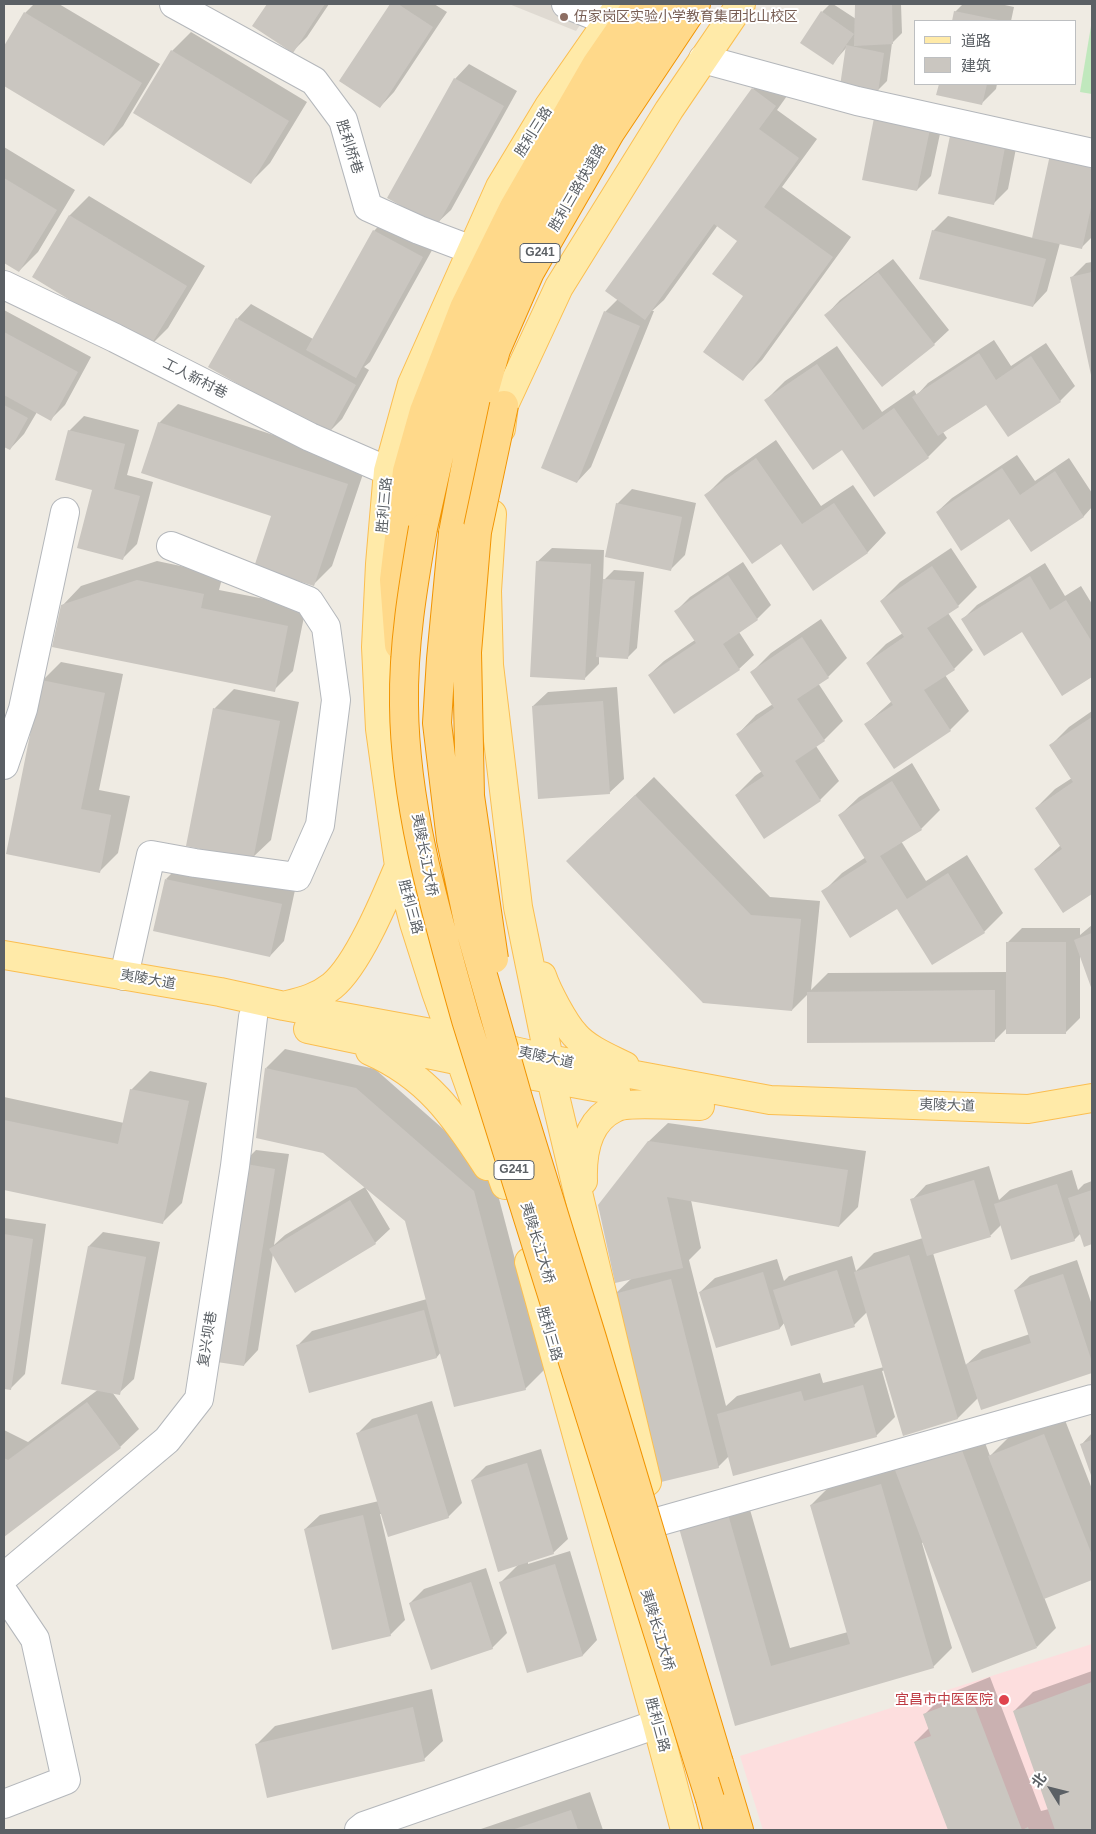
<!DOCTYPE html>
<meta charset="utf-8">
<style>
body{margin:0}
#map{position:relative;width:1096px;height:1834px;overflow:hidden;background:#efebe3;font-family:Helvetica,"Noto Sans SC",sans-serif}
canvas{display:block}
.frame{position:absolute;inset:0;border:5px solid #5b6065;pointer-events:none}
.legend{position:absolute;left:914px;top:20px;width:162px;height:65px;box-sizing:border-box;background:#fff;border:1px solid #bdbfc1;margin:0;padding:6px 9px;list-style:none;font-size:15px;color:#5b6065}
.legend li{display:flex;align-items:center;gap:10px;height:25px}
.legend b{width:25px;border:1px solid #bdbfc1}
.north{position:absolute;left:1026px;top:1764px;width:50px;height:50px;-webkit-text-stroke:4px #fff;paint-order:stroke;rotate:306deg;font-size:14px;font-weight:700;line-height:20px;text-align:center;color:#5b6065}
.north::after{content:'';display:block;margin:auto;width:18px;height:22px;background:#5b6065;clip-path:polygon(50% 0,100% 100%,50% 72%,0 100%)}
</style>
<div id="map">
<canvas width="1096" height="1834"></canvas>
<div class="frame"></div>
<ul class="legend">
<li><b style="height:6px;background:#ffeaa8"></b>道路</li>
<li><b style="height:14px;background:#cac6c0"></b>建筑</li>
</ul>
<div class="north">北</div>
</div>
<script>
const ctx = document.querySelector('canvas').getContext('2d');
ctx.lineJoin = 'round';
function fill(path, color) {
  ctx.fillStyle = color;
  ctx.fill(path, 'evenodd');
}
function strokePath(path, color, width, dash) {
  ctx.strokeStyle = color;
  ctx.lineWidth = width;
  ctx.lineCap = dash ? 'butt' : 'round';
  ctx.setLineDash(dash || []);
  ctx.stroke(path);
}
function drawText(font, color, halo, rows, align = 'center') {
  ctx.font = font + ' Helvetica,"Noto Sans SC",sans-serif';
  ctx.lineWidth = 4;
  ctx.setLineDash([]);
  ctx.textBaseline = 'middle';
  ctx.strokeStyle = halo;
  ctx.fillStyle = color;
  for (const [text, x, y, turn = 0] of rows) {
    ctx.save();
    ctx.translate(x, y);
    ctx.rotate((+turn || 0) * Math.PI / 180);
    ctx.textAlign = isNaN(turn) ? turn : align;
    if (halo) ctx.strokeText(text, 0, 0);
    ctx.fillText(text, 0, 0);
    ctx.restore();
  }
}
fill(new Path2D(`
 M509 4H594L576 31Z`), '#dfdad2');
fill(new Path2D(`
 M1092 1644V1830H763L740 1756Z`), '#fddede');
fill(new Path2D(`
 M1092 20V94L1080 92Z`), '#c0e8bd');
fill(new Path2D(`
 M34 4H59L160 64 123 126 104 145 4 84V48L25 13Z
 M268 4H329L307 37 292 52 254 26Z
 M392 4H434L447 12 394 92 380 107 340 81Z
 M830 4H833L856 19V5L857 4H901L902 33 892 43 887 81 877 91 847 47 833 63 822 12Z
 M963 4H1000L1014 7 1011 21H953L955 12Z
 M191 32 307 102 270 163 251 182 172 51Z
 M469 64 517 91 451 210 436 224 455 79Z
 M772 70 794 86 777 110 817 139 782 187 851 237 762 360 743 379 745 296 739 240 718 225 664 300 652 311H654L591 467 577 482 605 312 618 299 753 89Z
 M940 84H997L996 89 982 103 938 94Z
 M944 115 931 176 917 190 876 119Z
 M1020 128 1008 189 993 204 940 193Z
 M1092 141V237L1082 247 1060 243 1047 291 1033 306 933 231 948 216 1033 238Z
 M4 147 75 190 38 252 19 271 4 262Z
 M89 196 205 266 168 328 149 347 33 277 70 215Z
 M388 216 436 243 370 362 364 367 369 370 342 419 328 433 237 319 251 304 313 339 374 231Z
 M893 259 949 330 934 344 882 385 826 315 840 300Z
 M1092 262V373L1071 278 1086 263Z
 M4 310 91 357 65 405 51 419 37 412 24 434 10 449 4 445Z
 M994 340 1011 366 1046 343 1075 386 1060 401 1008 436 986 403 943 432 947 438 928 457 842 448 766 400 785 381 837 346 882 412 914 390 917 395 928 383Z
 M178 404 366 465 332 566 313 585 273 515 159 423Z
 M84 416 139 430 127 475 153 482 137 544 123 558 69 431Z
 M776 440 821 506 853 485 886 533 868 552 814 589 781 543 706 495 725 476Z
 M1017 455 1035 481 1069 458 1092 493V507L1084 516 1031 551 1009 518 937 512 952 498Z
 M632 489 696 503 685 555 670 570 617 504Z
 M552 548 604 550 603 581 614 570 644 572 637 648 627 658 599 656V664L584 679 537 562Z
 M951 548 977 587 958 606 948 613 973 650 954 669 945 675 969 711 950 730 895 767 866 724 892 701 867 663 886 644 903 633 881 601 900 582Z
 M157 561 223 575 219 590 306 607 293 671 274 690 62 606 81 586Z
 M743 562 771 605 757 619 739 632 754 655 739 669 649 675 664 661 695 640 676 611 690 597Z
 M1045 563 1065 596 1081 586 1092 604V676L1062 695 1022 630 963 619 977 605Z
 M821 619 847 658 828 677 818 683 843 721 824 740 816 746 839 781 820 800 736 795 755 776 762 771 738 734 756 715 773 704 752 672 771 653Z
 M61 662 123 674 99 790 130 796 118 853 99 872 42 681Z
 M617 687 624 779 609 793 533 706 548 692Z
 M234 689 299 702 271 840 252 858 187 845 215 708Z
 M1092 711V893L1063 912 1035 869 1061 845 1036 808 1055 789 1072 778 1050 746 1069 727Z
 M912 763 940 810 921 829 901 841 926 881 967 855 1003 913 984 932 897 907 823 892 842 873 866 857 840 815 859 797Z
 M654 777 770 897 820 901 811 990 828 973 1007 972V943L1022 928H1080V935L1092 925V987L1080 955V1018L1066 1032 1008 1027 995 1040 809 993 792 1010 586 842Z
 M180 865 295 890 284 941 270 956 166 879Z
 M285 1049 375 1069 492 1172 544 1370 525 1389 441 1352 437 1357 310 1392 297 1346 312 1331 427 1299 406 1221 266 1068Z
 M150 1071 207 1083 182 1203 163 1222 4 1189V1097L124 1123 131 1090Z
 M668 1123 866 1151 858 1207 839 1226 691 1200 701 1248 689 1260 726 1406 737 1396 820 1373 823 1383 884 1367 867 1312 854 1325 785 1322 780 1328 717 1347 700 1292 715 1278 777 1259 784 1281 789 1276 852 1256 856 1271 874 1253 923 1238 912 1200 926 1185 989 1166 999 1200 1010 1190 1072 1170 1078 1190 1084 1184 1092 1181V1243L1085 1245 1081 1233 1074 1240 1001 1225 991 1235 933 1253 966 1365 982 1350 1030 1334 1015 1290 1030 1276 1077 1260 1092 1305V1372L982 1408 978 1398 958 1418 904 1434 885 1370 882 1371 895 1417 876 1436 729 1456 718 1467 615 1294 632 1278 648 1142Z
 M256 1150 289 1154 274 1245 285 1235 365 1187 390 1229 375 1243 273 1254 258 1350 244 1365 242 1164Z
 M4 1218 46 1224 25 1374 10 1389 4 1388Z
 M103 1232 160 1242 134 1379 119 1393 112 1392 139 1429 120 1447 4 1535V1430L28 1442 99 1389 89 1246Z
 M432 1401 462 1503 448 1517 380 1514 405 1620 390 1635 305 1529 320 1515 379 1501 358 1433 372 1419Z
 M1063 1415 1092 1489V1578L1044 1597 1056 1628 1037 1647 924 1542 922 1543 952 1648 933 1667 736 1724 678 1522 744 1489 790 1648 848 1632 811 1505 830 1486 979 1427 990 1456 1009 1437Z
 M1092 1433V1475L1081 1445Z
 M541 1449 568 1539 553 1553 528 1561V1564L570 1551 597 1640 583 1655 528 1672 501 1582 519 1564 472 1480 486 1466Z
 M486 1568 507 1633 492 1648 410 1603 424 1589Z
 M1092 1671V1830H949L915 1742 929 1728 924 1715 943 1696 990 1677 1041 1811 1049 1809 1014 1711 1033 1692Z
 M432 1689 443 1741 424 1759 257 1744 275 1726Z
 M590 1792 603 1830H478Z`), '#0003');
fill(new Path2D(`
 M267 4H325L293 53 252 26Z
 M390 4H398L433 27 380 108 339 81Z
 M892 4 893 44 854 46 855 5Z
 M821 11 854 34 846 45 884 53 878 92 840 86 846 45 833 65 800 43Z
 M954 11 998 20V21H952Z
 M24 12 142 83 104 146 4 86V46Z
 M171 50 289 121 251 184 133 113Z
 M454 78 504 106 437 226 387 198Z
 M939 84H987L982 105 936 95Z
 M752 88 776 106 759 129 799 158 764 207 833 257 743 381 703 352 743 296 712 274 737 241 714 224 645 320 605 291Z
 M874 118 930 129 917 191 862 180Z
 M951 131 1006 142 994 205 938 194Z
 M1051 150 1092 159V203L1082 249 1032 238Z
 M4 178 57 210 19 272 4 263Z
 M69 215 187 286 149 348 32 277Z
 M373 230 423 257 356 378 306 350Z
 M932 230 1046 259 1033 307 919 279Z
 M878 272 935 345 882 387 824 315Z
 M1092 272V375H1091L1070 277Z
 M604 311 640 326 577 483 541 468Z
 M236 318 356 385 328 435 208 367Z
 M4 332 78 372 51 421 4 395Z
 M979 353 996 380 1031 356 1061 402 1008 437 986 405 938 436 912 397Z
 M817 364 863 430 894 408 929 458 874 497 842 450 813 470 764 400Z
 M4 405 28 418 10 450 4 447Z
 M158 422 348 484 314 586 254 567 271 516 141 473Z
 M68 430 125 444 114 489 140 496 123 560 77 548 92 490 55 480Z
 M756 458 802 524 834 503 868 553 813 591 781 544 752 564 704 495Z
 M1002 468 1020 495 1055 471 1084 517 1031 552 1009 519 961 551 936 512Z
 M616 503 682 517 671 571 605 557Z
 M536 561 591 564 585 680 530 677Z
 M932 566 959 607 927 628 955 670 924 690 951 731 894 769 864 724 893 705 866 663 904 637 880 601Z
 M728 575 758 620 723 644 740 670 674 714 648 675 696 643 674 611Z
 M1030 576 1050 610 1066 600 1092 642V677L1062 696 1022 632 984 656 961 619Z
 M603 579 635 581 628 659 596 657Z
 M137 580 204 594 201 608 288 626 275 692 52 647 61 605Z
 M802 637 829 678 797 699 825 741 795 761 821 801 764 839 735 795 764 776 736 734 774 708 750 672Z
 M41 680 105 693 81 809 111 815 100 873 6 854Z
 M603 701 610 794 538 799 532 706Z
 M213 708 280 721 253 860 186 846Z
 M1092 717V894L1063 913 1034 869 1062 849 1035 808 1073 782 1049 745Z
 M892 781 922 830 880 856 907 899 948 873 985 933 932 965 897 909 850 938 821 891 867 862 838 815Z
 M635 795 751 915 801 919 792 1011 703 1003 566 861Z
 M165 879 282 904 270 957 153 931Z
 M1092 933V990L1074 940Z
 M1006 942H1066V1034H1006Z
 M995 990V1042L807 1043V992Z
 M265 1068 356 1088 474 1191 526 1390 454 1407 405 1221 323 1153 256 1138Z
 M130 1089 189 1101 163 1224 4 1190V1120L118 1144Z
 M648 1141 848 1170 839 1227 667 1197 683 1268 615 1283 598 1205Z
 M240 1163 275 1169 244 1366 210 1361Z
 M974 1180 991 1237 927 1256 910 1199Z
 M1057 1184 1075 1241 1011 1260 994 1204Z
 M1092 1190V1244L1084 1247 1068 1198Z
 M350 1200 376 1244 295 1293 269 1249Z
 M4 1234 33 1239 11 1390 4 1389Z
 M88 1246 146 1257 120 1395 61 1384Z
 M909 1255 958 1419 903 1436 854 1272Z
 M837 1270 855 1327 791 1346 773 1290Z
 M763 1272 780 1329 716 1348 699 1292Z
 M1063 1274 1092 1362V1373L981 1410 966 1364 1031 1343 1014 1290Z
 M671 1279 719 1468 661 1482 614 1294Z
 M424 1310 437 1358 309 1393 296 1345Z
 M863 1385 877 1437 733 1476 717 1414 801 1391 804 1401Z
 M87 1402 121 1448 4 1537V1458L8 1460Z
 M417 1414 449 1518 388 1537 356 1433Z
 M1044 1434 1092 1555V1580L1044 1599 988 1456Z
 M1092 1440V1478L1080 1444Z
 M960 1445 1037 1648 972 1673 895 1470Z
 M527 1463 554 1554 498 1572 471 1480Z
 M881 1484 934 1668 735 1726 677 1521 726 1507 771 1666 850 1644 810 1505Z
 M363 1515 391 1636 332 1650 304 1529Z
 M555 1564 583 1656 527 1673 499 1582Z
 M471 1582 493 1649 431 1670 409 1603Z
 M1092 1682V1830H1055L1013 1711Z
 M971 1696 1022 1830 1028 1827 1029 1830H948L914 1742 931 1736 923 1714Z
 M413 1707 425 1761 267 1798 255 1744Z
 M571 1810 578 1830H512Z`), '#cac6c0');
const minor = new Path2D(`
 M174 4 314 81 343 120 368 207 419 230 472 250
 M566 4 608 21
 M703 59 857 101 1092 153
 M4 285 115 338 310 437 388 471
 M4 765 23 709 65 512
 M124 976 151 855 195 863 297 877 320 825 336 700 326 627 309 601 171 546
 M657 1522 1092 1399
 M4 1577 167 1440 199 1399 235 1166 253 1017
 M4 1593 35 1639 66 1780 4 1804
 M359 1830 364 1826 657 1724`);
const major = new Path2D(`
 M501 429 504 405 559 287 669 110 741 4
 M492 514 487 591 489 665 518 907 549 1059 551 1079 647 1482
 M4 955 220 992 284 1006 453 1037 549 1059 770 1100 1028 1109 1092 1098
 M542 976C547 991 564 1023 575 1035 587 1049 609 1058 625 1066
 M287 1005C304 1001 318 997 332 986 358 965 386 897 399 866
 M308 1029 518 1073 616 1091
 M370 1051C427 1076 454 1115 487 1166
 M583 1181C582 1152 587 1121 615 1108 628 1101 683 1106 700 1106
 M505 1185 436 992 414 923 399 866 380 729 376 647 380 564 388 471 412 384 500 187 549 106 620 4
 M529 1262 657 1724 685 1830`);
const highway = new Path2D(`
 M423 528 444 434 474 346 505 268 548 188 603 100 665 4
 M453 533 471 438 496 350 530 272 610 133 696 4
 M399 645 394 580 407 471 424 411 464 308 514 207 596 65 638 4
 M719 1763 739 1830
 M710 1799 718 1830`);
strokePath(minor, '#b4b7bb', 30);
strokePath(major, '#fbbe50', 30);
strokePath(highway, '#f29400', 30);
strokePath(minor, '#fff', 28);
strokePath(major, '#ffeaa8', 28);
strokePath(highway, '#ffd98a', 28);
const highwayBridge = new Path2D(`
 M423 528C413 586 403 645 404 705 405 811 438 919 466 1020L710 1799
 M453 533 441 659 437 723 451 840 469 926 518 1098 592 1338 719 1763
 M494 959 470 796 467 652 477 532 504 405`);
strokePath(highwayBridge, '#f29400', 30, []);
strokePath(highwayBridge, '#ffd98a', 28);
for (const [x, y, r, color] of [
 [564,17,5,"#8d6e63"],
 [1004,1700,6,"#e0444e"]
]) {
  const dot = new Path2D();
  dot.arc(x, y, r, 0, 2 * Math.PI);
  ctx.fillStyle = color;
  ctx.fill(dot);
  strokePath(dot, '#fff', 2);
}
for (const [x, y, w] of [
 [540,253,40],
 [514,1170,40]
]) {
  const box = new Path2D();
  box.roundRect(x - w / 2, y - 9.5, w, 19, 4);
  ctx.fillStyle = '#fff';
  ctx.fill(box);
  strokePath(box, '#5b6065', 1);
}
drawText('bold 12px', '#5b6065', null, [
 ["G241",540,253],
 ["G241",514,1170]
]);
drawText('14px', '#785e54', '#fff', [
 ["伍家岗区实验小学教育集团北山校区",574,17]
], 'left');
drawText('14px', '#5b6065', '#fff', [
 ["胜利三路",534,132,-58],
 ["胜利桥巷",349,147,72],
 ["胜利三路快速路",578,188,-60],
 ["工人新村巷",195,379,27],
 ["胜利三路",385,505,-85],
 ["夷陵长江大桥",424,855,79],
 ["胜利三路",410,907,75],
 ["夷陵大道",148,980,10],
 ["夷陵大道",546,1058,12],
 ["夷陵大道",947,1106,2],
 ["夷陵长江大桥",537,1243,73],
 ["胜利三路",549,1334,74],
 ["复兴坝巷",208,1339,-81],
 ["夷陵长江大桥",657,1630,73],
 ["胜利三路",657,1725,75]
]);
drawText('14px', '#be3a42', '#fff', [
 ["宜昌市中医医院",993,1700]
], 'right');
</script>
